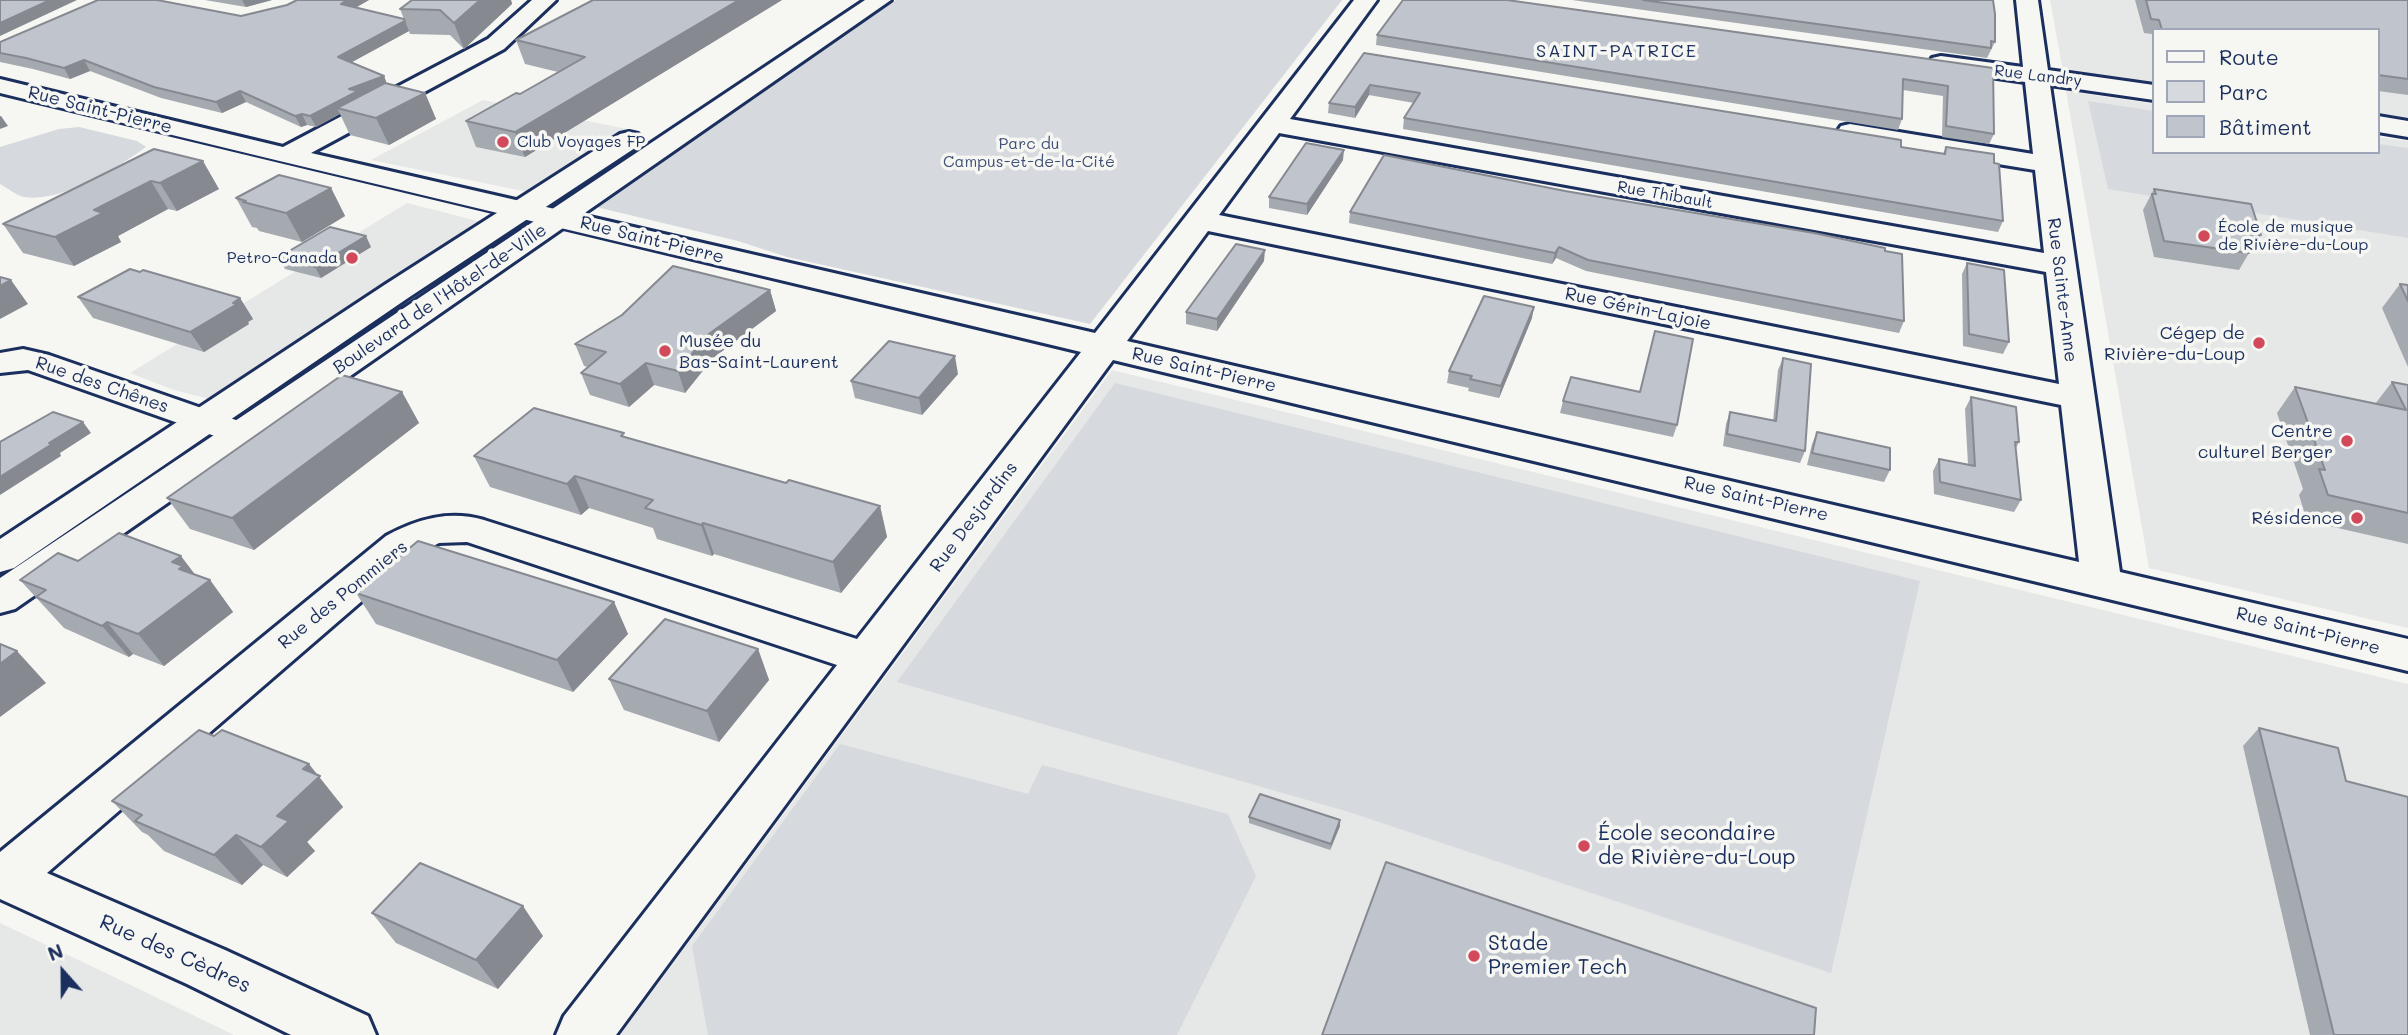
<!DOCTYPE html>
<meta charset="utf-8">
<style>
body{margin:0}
#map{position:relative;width:2408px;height:1035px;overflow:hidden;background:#f6f6f2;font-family:Mali,sans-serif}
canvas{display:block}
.legend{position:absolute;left:2152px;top:28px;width:228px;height:126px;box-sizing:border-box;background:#f6f6f2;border:2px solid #9ea6b7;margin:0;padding:9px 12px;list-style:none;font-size:21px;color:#1b2f5e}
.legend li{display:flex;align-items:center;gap:14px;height:35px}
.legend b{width:35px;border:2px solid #9ea6b7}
.north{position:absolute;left:28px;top:937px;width:70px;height:70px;-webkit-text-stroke:5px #f6f6f2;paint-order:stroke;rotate:339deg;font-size:19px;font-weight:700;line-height:28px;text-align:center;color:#1b2f5e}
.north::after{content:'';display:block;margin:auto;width:24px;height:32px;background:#1b2f5e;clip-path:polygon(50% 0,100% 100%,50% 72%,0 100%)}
</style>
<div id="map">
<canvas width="2408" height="1035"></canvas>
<ul class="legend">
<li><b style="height:9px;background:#f6f6f2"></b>Route</li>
<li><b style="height:19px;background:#d6d9dd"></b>Parc</li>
<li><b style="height:19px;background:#c0c4cd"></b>Bâtiment</li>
</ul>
<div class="north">N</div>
</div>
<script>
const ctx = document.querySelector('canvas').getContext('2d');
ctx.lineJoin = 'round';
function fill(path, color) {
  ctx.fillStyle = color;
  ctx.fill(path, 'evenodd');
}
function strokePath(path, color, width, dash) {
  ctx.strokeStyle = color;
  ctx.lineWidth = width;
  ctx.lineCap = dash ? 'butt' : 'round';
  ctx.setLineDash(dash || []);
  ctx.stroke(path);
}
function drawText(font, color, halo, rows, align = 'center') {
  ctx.font = font + ' Mali,sans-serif';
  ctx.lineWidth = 7;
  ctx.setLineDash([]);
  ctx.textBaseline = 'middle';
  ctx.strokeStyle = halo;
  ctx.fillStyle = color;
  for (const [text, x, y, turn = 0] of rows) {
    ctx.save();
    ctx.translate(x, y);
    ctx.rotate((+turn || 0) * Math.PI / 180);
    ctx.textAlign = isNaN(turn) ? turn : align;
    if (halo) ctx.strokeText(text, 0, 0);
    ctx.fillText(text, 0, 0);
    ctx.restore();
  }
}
fill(new Path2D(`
 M2050 0H2408V120L2378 116V30H2154V84L2063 71Z
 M2066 91 2154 104V152H2378V137L2408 141V628L2149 568Z
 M483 100 627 129 528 192 371 160Z
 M407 203 482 222 214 400 174 390 130 373Z
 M1112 370 2408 684V1035H620Z
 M0 923 112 976 234 1035H0Z`), '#e6e7e7');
fill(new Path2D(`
 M896 0H1342L1090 324 787 257 738 241 592 206Z
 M2088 101 2154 111V152H2378V144L2408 148V238L2108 189Z
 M79 127 137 141 146 147C117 168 61 203 24 197 15 195 8 188 0 184V147L59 129Z
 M1115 383 1920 581 1831 973 1349 812 897 682Z
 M840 744 1028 794 1042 765 1228 814 1256 876 1177 1035H708L692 946Z`), '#d6d9dd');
const minor = new Path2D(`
 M532 0H556L504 49 311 153 1095 333 1354 0H1377L1290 119 2044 253 2035 170 1850 140 1841 138 1837 132 1841 126 1850 124 2033 154 2025 82 1941 70 1932 68 1929 63 1932 58 1941 56 2023 67 2016 0H2038L2048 70 2154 85V100L2050 85 2120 572 2408 639V671L1113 360 616 1035H556L564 1016 837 665 467 542 439 543 414 556 47 873 225 950 368 1016 376 1035H291L187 984 0 899V852L386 536C417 519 449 510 484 520L857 639 1081 352C721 265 360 182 0 93V79L283 147 488 39ZM1279 133 2046 272 2059 384 1219 215ZM1208 231 2061 405 2079 562 1127 341Z
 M2378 116 2408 121V137L2378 132Z
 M23 349 49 355 256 427 261 435 256 443 243 446 28 370 0 373V353Z`);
const major = new Path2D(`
 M865 0H891L15 609 0 613V578Z
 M629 132 638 134 642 140 638 146 408 298 14 568 0 572V539L386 284 620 134Z`);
strokePath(minor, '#1b2f5e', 6);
strokePath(major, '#1b2f5e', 6);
fill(minor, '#f6f6f2');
fill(major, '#f6f6f2');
fill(new Path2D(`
 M205 0H272L246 7Z
 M297 0H369L356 7 404 19 400 9 412 0H511L512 4 464 49 450 35 410 34 409 31 352 62 384 76 387 84 425 93 436 119 389 145 350 135 340 114 316 127 307 125 301 127 246 102 222 113 161 98 90 71 70 79 33 69 0 62V42L241 16 287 5Z
 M593 0H782L525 157 476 147 466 121 520 94 558 72 525 64 516 40Z
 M1572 0H1993L1995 42 1987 58Z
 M2135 0H2408V95L2378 91V30H2154V42L2152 34 2144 33Z
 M1377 35 1993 68 1994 134 1989 144 1942 137 1943 96 1903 90 1902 119 1898 130 1376 45Z
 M1364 53 1901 147 1943 154 1946 147 1994 163 2003 221 1998 232 1403 129 1404 118 1414 103 1369 95 1355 118 1328 113 1329 103Z
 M154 149 219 189 177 211 168 209 118 236 121 242 74 266 23 253 3 224Z
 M1343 160 1307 215 1269 208V197Z
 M331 188 345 216 302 242 259 231 257 228 252 227 236 198Z
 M2154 189 2261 235 2251 251H2248L2249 253 2239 270 2154 257 2143 210Z
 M1565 191 1885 251 1904 321 1899 333 1586 271 1556 258 1552 264 1349 223 1350 212Z
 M371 247 321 278 285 269 279 257Z
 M1264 261 1217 331 1186 324V312Z
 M1967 263 2009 342 2003 354 1963 346 1962 274Z
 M2400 284 2408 285V367L2382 308Z
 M770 290 776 311 713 358 685 393 654 385 629 407 590 395 581 373 588 367 584 366 575 344Z
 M78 297 240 298 253 319 248 322 249 324 204 352 93 318Z
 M1532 318 1499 398 1468 391 1469 388 1447 383 1449 371Z
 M1655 331 1677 425 1673 437 1560 413 1563 401 1640 392Z
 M1783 358 1805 451 1800 463 1723 446 1726 424 1730 412 1773 421 1778 370Z
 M958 374 922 415 855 398 851 381Z
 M2392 382 2408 385V544L2307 521 2299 495 2303 489 2277 413 2295 387 2375 404Z
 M402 392 419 423 254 550 190 529 167 498Z
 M1971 397 2019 442 2016 448 2021 500 2014 512 1934 494 1933 471 1939 459 1968 465 1965 409Z
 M1817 432 1890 470 1884 482 1807 465 1812 444Z
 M626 438 786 483 880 506 887 537 841 593 714 554 712 556 657 539 653 528 589 508 581 515 490 487 474 456Z
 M196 575 210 580 233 612 164 666 133 654 129 657 64 628 20 580Z
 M356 593 614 602 628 634 573 692 376 624Z
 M758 649 769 680 719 742 624 710 609 679Z
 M2259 728 2408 1035H2310L2243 746Z
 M318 776 343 807 307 842 315 851 287 877 263 865 242 885 164 851 148 835 142 832 112 801Z
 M1249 817 1340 820V826L1330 850 1249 823Z
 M372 913 543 936 498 989 396 943Z`), '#a5a9b0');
fill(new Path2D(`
 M50 0H77L0 36V23Z
 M242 0H272L246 7Z
 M347 0H369L345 14 341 4Z
 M480 0H511L512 4 464 49 454 23Z
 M739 0H782L525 157 515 132Z
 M405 21 409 31 343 67 338 57Z
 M84 60 90 71 70 79 64 68Z
 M384 76 388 87 337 108 340 114 316 127 310 116 349 89Z
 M1370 85 1369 95 1355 118V107Z
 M240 91 246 102 222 113 216 102Z
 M425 93 436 119 389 145 376 118Z
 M302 114 307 125 301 127 295 116Z
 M0 116H1L8 126 0 129Z
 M1344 150 1343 160 1307 215V204Z
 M203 161 219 189 177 211 160 183Z
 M151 181 168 209 118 236 121 242 74 266 55 237 94 210Z
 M331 188 345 216 302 242 286 213Z
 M366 236 371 247 321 278 315 267Z
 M1559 247 1556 258 1552 264 1555 253Z
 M1265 250 1264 261 1217 331V319Z
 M11 280 28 304 0 319V286Z
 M770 290 776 311 713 358 685 393 678 371 706 336Z
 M240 298 253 319 248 322 249 324 204 352 190 332Z
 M1534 307 1532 318 1499 398 1501 386Z
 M955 356 958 374 922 415 919 398Z
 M646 363 654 385 629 407 620 384Z
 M402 392 419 423 254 550 232 518Z
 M83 422 91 433 60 453 61 456 0 495V477L49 443Z
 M575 476 589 508 581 515 567 484Z
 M880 506 887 537 841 593 833 562Z
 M703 523 714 554 712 556 701 525Z
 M181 556 203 585 210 580 233 612 164 666 138 634 172 562Z
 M614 602 628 634 573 692 557 660Z
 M107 622 133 654 129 657 102 626Z
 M758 649 769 680 719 742 707 711Z
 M17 651 46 683 0 717V664Z
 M309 764 343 807 307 842 315 851 287 877 261 847 277 816 303 769Z
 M1340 820V826L1330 850 1331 844Z
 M236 835 263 865 242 885 214 855Z
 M523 906 543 936 498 989 476 960Z`), '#868990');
const building = new Path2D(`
 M0 0H50L0 23Z
 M98 0H157L241 16 287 5 297 0H347L341 4 404 19 405 21 338 57 384 76 349 89 358 91 310 116 302 114 295 116 240 91 216 102 154 87 84 60 64 68 26 58 0 53V42Z
 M412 0H480L454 23 440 10 400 9Z
 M593 0H739L515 132 466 121 516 93 520 94 585 57 516 40Z
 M1403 0H1507L1993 68 1994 134 1946 126 1948 86 1903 79 1902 119 1377 35Z
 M1643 0H1993L1995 14V42L1991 41V48Z
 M2146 0H2408V79L2378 75V30H2162L2159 20 2151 19Z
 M1364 53 1901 140V147L1945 154 1946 147 1994 154V163L1999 164 2003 221 1404 118 1420 93 1370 85 1355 107 1329 103Z
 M385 83 425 93 376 118 337 108Z
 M1306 143 1344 150 1307 204 1269 197Z
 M154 149 203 161 160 183 151 181 94 210 103 213 55 237 3 224Z
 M1384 155 1565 191 1814 233 1885 248V251L1902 254 1904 321 1588 260 1559 247 1555 253 1350 212Z
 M279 175 331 188 286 213 243 202 246 201 236 198Z
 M2154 189 2251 204 2261 235 2242 231 2249 253 2164 241 2152 194H2156Z
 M330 227 366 236 315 267 279 257Z
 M1236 244 1265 250 1217 319 1186 312Z
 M1967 263 2004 270 2009 342 1969 334Z
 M673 266 770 290 706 336 678 371 646 363 620 384 581 373 606 352 575 344 622 315Z
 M130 269 140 272 143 270 240 298 233 303 237 304 190 332 78 297Z
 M0 277 11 280 0 286Z
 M2400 284 2408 285V301Z
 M1484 296 1534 307 1501 386 1470 379 1472 376 1449 371Z
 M1655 331 1693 339 1677 425 1563 401 1571 377 1640 392Z
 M889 341 955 356 919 398 851 381Z
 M1783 358 1811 364 1805 451 1727 434 1730 412 1776 421Z
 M342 375 402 392 232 518 167 498Z
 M2392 382 2408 385V513L2328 495 2319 469 2325 470 2295 387 2406 410Z
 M1971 397 2016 407 2019 442H2015L2021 500 1940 482 1939 459 1975 466Z
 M534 408 624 433 621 436 786 483 789 480 880 506 833 562 703 523 701 525 645 508 653 500 575 476 567 484 474 456Z
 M53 412 83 422 49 443 52 444 0 477V442Z
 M1817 432 1890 448V470L1812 453Z
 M119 533 181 556 172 562 183 566 179 569 210 580 138 634 107 622 102 626 36 597 46 590 20 580 58 553 78 561Z
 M418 541 614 602 557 660 356 593Z
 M665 619 758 649 707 711 609 679Z
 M0 644 17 651 0 664Z
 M2259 728 2338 748 2346 781 2408 797V1035H2334Z
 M199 730 214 736 222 730 309 764 303 769 320 776 277 816 289 821 261 847 236 835 214 855 135 821 142 815 112 801Z
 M1260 794 1340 820 1331 844 1249 817Z
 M1386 862 1816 1008 1814 1035H1322Z
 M420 863 523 906 476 960 372 913Z`);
fill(building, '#c0c4cd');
strokePath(building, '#868990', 2);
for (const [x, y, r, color] of [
 [503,142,7,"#d1495b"],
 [2204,236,7,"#d1495b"],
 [352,258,7,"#d1495b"],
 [2259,343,7,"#d1495b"],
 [665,351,7,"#d1495b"],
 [2347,441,7,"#d1495b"],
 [2357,518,7,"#d1495b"],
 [1584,846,7,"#d1495b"],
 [1474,956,7,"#d1495b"]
]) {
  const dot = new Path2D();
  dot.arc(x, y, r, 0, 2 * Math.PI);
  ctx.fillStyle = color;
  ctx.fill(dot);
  strokePath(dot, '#f6f6f2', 2.5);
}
drawText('16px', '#1b2f5e', '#f6f6f2', [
 ["Rue Landry",2038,76,7],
 ["Rue Thibault",1665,195,10]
]);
drawText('16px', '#1b2f5e', '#f6f6f2', [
 ["Club Voyages FP",517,142],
 ["École de musique",2218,227],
 ["de Rivière-du-Loup",2218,245],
 ["Petro-Canada",338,258,"right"]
], 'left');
drawText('16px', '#405177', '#f6f6f2', [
 ["Parc du",1029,144],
 ["Campus-et-de-la-Cité",1029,162]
]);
ctx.letterSpacing = '2px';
drawText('18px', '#1b2f5e', '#f6f6f2', [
 ["SAINT-PATRICE",1617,51]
]);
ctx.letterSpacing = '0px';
drawText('18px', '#1b2f5e', '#f6f6f2', [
 ["Rue Saint-Pierre",100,110,14],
 ["Rue Saint-Pierre",652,240,14],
 ["Rue Sainte-Anne",2062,290,83],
 ["Boulevard de l'Hôtel-de-Ville",440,299,-34],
 ["Rue Gérin-Lajoie",1638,309,12],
 ["Rue Saint-Pierre",1204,370,13],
 ["Rue des Chênes",102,385,19],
 ["Rue Saint-Pierre",1756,499,13],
 ["Rue Desjardins",974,517,-53],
 ["Rue des Pommiers",343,595,-39],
 ["Rue Saint-Pierre",2308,631,14]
]);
drawText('18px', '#1b2f5e', '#f6f6f2', [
 ["Cégep de",2245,333],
 ["Rivière-du-Loup",2245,354],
 ["Musée du",679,341,"left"],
 ["Bas-Saint-Laurent",679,362,"left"],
 ["Centre",2333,431],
 ["culturel Berger",2333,452],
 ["Résidence",2343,518]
], 'right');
drawText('21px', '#1b2f5e', '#f6f6f2', [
 ["École secondaire",1598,834],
 ["de Rivière-du-Loup",1598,858],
 ["Stade",1488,944],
 ["Premier Tech",1488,968]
], 'left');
drawText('21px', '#1b2f5e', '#f6f6f2', [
 ["Rue des Cèdres",175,954,24]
]);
</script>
